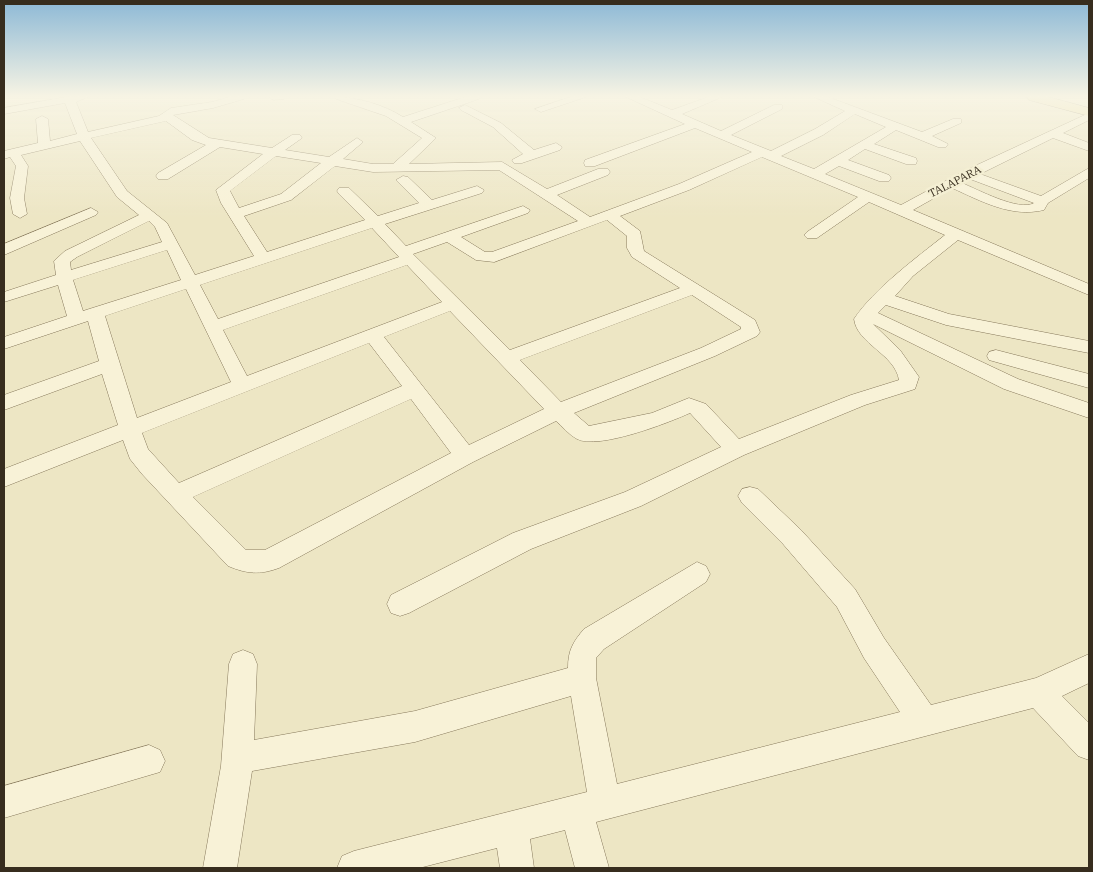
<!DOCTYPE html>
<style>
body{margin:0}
#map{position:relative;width:1093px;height:872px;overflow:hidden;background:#ede6c4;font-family:"IBM Plex Serif",serif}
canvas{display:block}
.frame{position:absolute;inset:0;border:5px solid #372d1e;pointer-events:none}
</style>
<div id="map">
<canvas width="1093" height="872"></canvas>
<div class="frame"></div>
</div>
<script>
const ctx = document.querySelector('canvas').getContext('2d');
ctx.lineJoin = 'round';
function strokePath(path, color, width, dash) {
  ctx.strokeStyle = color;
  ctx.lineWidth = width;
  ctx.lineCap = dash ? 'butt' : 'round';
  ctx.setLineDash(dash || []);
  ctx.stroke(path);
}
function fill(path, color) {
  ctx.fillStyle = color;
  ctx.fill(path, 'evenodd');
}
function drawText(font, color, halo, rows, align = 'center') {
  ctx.font = font + ' "IBM Plex Serif",serif';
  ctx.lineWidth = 5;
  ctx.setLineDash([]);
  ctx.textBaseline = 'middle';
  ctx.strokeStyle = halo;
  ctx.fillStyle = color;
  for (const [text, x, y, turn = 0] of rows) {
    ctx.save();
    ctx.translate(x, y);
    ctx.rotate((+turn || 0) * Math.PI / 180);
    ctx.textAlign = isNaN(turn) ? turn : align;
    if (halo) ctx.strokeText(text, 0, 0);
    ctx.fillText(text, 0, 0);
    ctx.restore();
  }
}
const minor = new Path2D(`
 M66 97H88L76 102 88 132 159 116 171 108 212 102 229 97H245L244 99 213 108 173 115 209 138 272 148 292 135H300L302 138 285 150 329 157 357 138 363 142 343 159 373 164H393L422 138 386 116 336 99 335 97C358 97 384 105 403 117L465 97H480L479 99 411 122 436 138 409 164 502 162 547 189 598 169H608L610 172 608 175 557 195 590 217 679 184 752 152 695 128 595 166H585L584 163 585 160 685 124 626 97H640L672 110 708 97H722L682 114 721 131 774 105H782V109L731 135 771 151 815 129 845 111 814 97H828L922 132 953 119H961V123L932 136 948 144 946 147H938L896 130 874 144 916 158 917 161 916 164H906L865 149 848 160 889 175 891 178 889 181H879L839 166 825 174 901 205 964 171 1089 113V120L1063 133 1089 143V151L1053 138 980 174 1041 196 1089 168V178L1048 203 1044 210C1011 218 981 201 952 188L913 210 1089 284V295L958 240 913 276 895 296 949 314 1089 341V353L946 325 886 305 878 313 1018 379 1089 403V418L1004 389 873 324 900 350 919 377 915 389 865 405 744 455 641 506 531 549 409 613 400 616 391 613 387 604 391 595 513 533 625 492 721 447 690 413C668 423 598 450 577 439 569 435 562 426 556 421L473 462 279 568C260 575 247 574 228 566L142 474 130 459 123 440 4 487V469L118 425 102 374 4 410V395L99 361 88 321 4 349V337L67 316 58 285 4 302V292L56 275 54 261 65 251 139 215 117 197 80 141 21 155 28 166 24 198 27 214 20 218 13 214 10 198 16 166 10 157 4 159V151L38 143 36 119 42 116 48 119 50 141 77 134 65 103 4 114V108ZM855 114 886 127 814 169 781 156 823 135ZM166 121 192 140 206 145 158 173 156 176 158 179H168L220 147 263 154 216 190 221 203 254 256 195 275 167 223 127 191 91 138ZM276 156 321 163 281 194 239 208 230 191ZM762 157 858 197 807 232 804 235 807 238H817L869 202 945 235C916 258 874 289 854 319 857 344 895 354 899 380L851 395 739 439 706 404 689 398 652 413 589 426 574 413 715 356 757 336 760 332 755 320 644 251 640 231 620 216 689 190ZM335 166 373 172 499 170 578 221 492 252H485L461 237 528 213 530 210 523 206 406 246 385 224 482 193 484 190 477 186 432 200 408 177 403 176 396 180 419 203 378 216 349 188H339L337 191 339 194 365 220 267 252 244 216 291 200ZM970 179 1034 203C1019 212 977 189 962 183ZM607 220 627 236V248L632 257 680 288 510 350 413 254 447 242 476 260 494 262ZM149 221 155 227 162 242 71 270 70 262 77 257ZM372 228 399 257 218 319 200 285ZM167 250 181 280 83 311 73 280ZM407 265 442 302 247 376 223 330ZM186 289 231 382 137 418 105 316ZM692 295 741 327V329L701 348 561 402 520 360ZM450 311 544 409 469 445 384 337ZM369 343 402 386 179 483 148 449 142 433ZM411 399 451 453 265 550H246L193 497Z
 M269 97H285L284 99 274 100Z
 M570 97H586L541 112 535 109Z
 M465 105 501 123 534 150 556 143 562 147 560 150 522 163H514L512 160 523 154 493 127 461 110 459 108Z
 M91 208 98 212 96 215 4 255V244Z
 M996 350 1089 374V388L989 360 987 356 989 352Z
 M750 487 758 489 801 530 855 589 884 638 931 705 1036 678 1089 654V683L1062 696 1089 723V760L1078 756 1033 708 596 822 609 868H575L565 830 530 839 534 868H500L497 848 419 868H337L342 856 354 851 587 792 571 696 415 742 252 771 237 868H203L221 766 229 664 233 654 243 650 253 654 257 664 254 740 415 711 568 668C568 650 573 642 584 629L697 562 706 566 710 574 706 582 604 649 596 658V678L617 784 900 712 864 658 837 607 783 544 742 503 738 496 742 489Z
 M149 745 160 750 165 761 160 772 4 818V786Z`);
const major = new Path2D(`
 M1027 97H1049L1089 108V116L1029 100Z`);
strokePath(minor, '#86785b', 1);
strokePath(major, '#54452f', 1);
fill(minor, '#f8f2d7');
fill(major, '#efe09d');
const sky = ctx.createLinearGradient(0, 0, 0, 219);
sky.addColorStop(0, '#8db9d6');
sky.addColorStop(0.44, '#f7f4e4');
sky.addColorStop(1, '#f7f4e400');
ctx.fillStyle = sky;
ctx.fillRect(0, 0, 1093, 219);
drawText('11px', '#372d1e', '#f4efd3', [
 ["TALAPARA",955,182,-27]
]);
</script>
